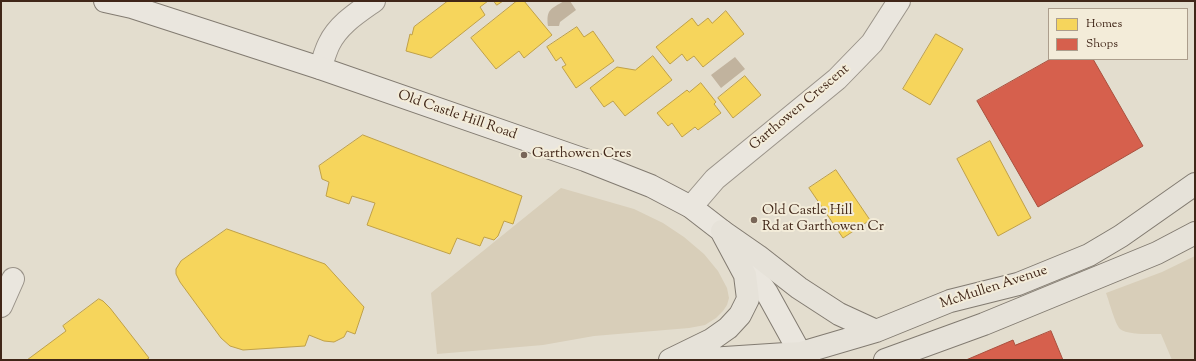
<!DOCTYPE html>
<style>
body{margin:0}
#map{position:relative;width:1196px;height:361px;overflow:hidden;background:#e3ddce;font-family:"Sorts Mill Goudy",serif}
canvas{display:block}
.frame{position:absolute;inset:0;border:2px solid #402618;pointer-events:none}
.legend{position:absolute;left:1048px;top:8px;width:140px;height:52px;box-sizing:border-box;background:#f3ecd9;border:1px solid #ab9d8c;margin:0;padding:5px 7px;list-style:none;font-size:12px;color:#402618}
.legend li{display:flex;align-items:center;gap:8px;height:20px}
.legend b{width:20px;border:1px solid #ab9d8c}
</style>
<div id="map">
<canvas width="1196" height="361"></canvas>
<div class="frame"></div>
<ul class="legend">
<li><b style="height:11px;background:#f6d55c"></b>Homes</li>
<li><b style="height:11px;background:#d6604d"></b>Shops</li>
</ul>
</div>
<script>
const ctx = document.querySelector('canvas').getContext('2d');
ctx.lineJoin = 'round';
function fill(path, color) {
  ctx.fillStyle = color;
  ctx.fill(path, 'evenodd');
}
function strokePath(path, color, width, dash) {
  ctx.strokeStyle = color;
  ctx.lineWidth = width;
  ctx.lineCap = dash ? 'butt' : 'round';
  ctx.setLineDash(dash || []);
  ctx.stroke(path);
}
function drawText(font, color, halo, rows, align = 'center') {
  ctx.font = font + ' "Sorts Mill Goudy",serif';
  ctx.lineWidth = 4;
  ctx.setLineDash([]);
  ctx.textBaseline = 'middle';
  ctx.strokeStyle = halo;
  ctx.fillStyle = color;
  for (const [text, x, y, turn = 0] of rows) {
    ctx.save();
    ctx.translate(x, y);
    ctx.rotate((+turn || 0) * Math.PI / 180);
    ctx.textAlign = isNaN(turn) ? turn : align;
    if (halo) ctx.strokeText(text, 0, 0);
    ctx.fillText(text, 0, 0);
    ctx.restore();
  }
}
fill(new Path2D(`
 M561 188 634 209 663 223 684 237 704 254 718 271 727 288 729 298 727 305 723 311 716 318 705 325 689 328 594 336 543 345 437 354 431 293Z
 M1195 256V360H1172L1161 334C1151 334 1127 335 1120 329 1115 324 1109 301 1106 293L1162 272Z`), '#d8ceb9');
fill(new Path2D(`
 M564 1H570L576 10 560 22 559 26H548C546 9 551 9 564 1Z
 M735 57 745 69 721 88 711 75Z`), '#c1b39e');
const homes = new Path2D(`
 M448 1H488L480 7 485 15 431 58 406 51 410 34 412 35 414 27Z
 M494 1H503L497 5Z
 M517 1H524L552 35 524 58 519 51 496 69 471 38Z
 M726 11 744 34 703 67 694 56 687 61 682 54 670 64 656 47 692 18 698 26 708 18 712 23Z
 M577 27 584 37 593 31 614 61 576 88 562 67 566 65 561 57 556 61 547 47Z
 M936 34 963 49 930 105 903 89Z
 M653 56 672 80 625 116 613 101 604 107 590 88 617 67 635 70Z
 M745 76 761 95 733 118 718 98Z
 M701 83 716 102 714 104 721 113 698 130 695 127 682 137 672 123 668 126 657 113 687 90 689 92Z
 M363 135 522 196 513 224 504 221 498 236 494 240 484 237 480 246 457 238 450 254 367 225 375 203 352 196 349 204 326 196 329 182 322 179 319 166Z
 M990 141 1031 218 998 236 957 159Z
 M836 170 870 220 843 238 809 188Z
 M227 229 325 264 364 307 355 334 347 331 344 337 334 342 324 341 309 335 305 346 243 350 230 346 221 338 180 282 176 274V269L181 261Z
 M99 299 103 301 110 308 149 358 146 360H27L66 331 63 326Z`);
fill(homes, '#f6d55c');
strokePath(homes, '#bfa048', 1);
const shops = new Path2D(`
 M1051 59H1093L1143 146 1038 207 977 101Z
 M1051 331 1063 360H966L1013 340 1015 345Z`);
fill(shops, '#d6604d');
strokePath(shops, '#a94f3d', 1);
const street = new Path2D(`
 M320 68C323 61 325 52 329 44 338 25 357 13 374 1
 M691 207 715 179 837 79 872 43 899 1
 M1 306 13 279`);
const secondary = new Path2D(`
 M105 1 132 7 320 68 585 160 651 186 691 207 722 231 767 293 804 360`);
const primary = new Path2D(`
 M722 231 758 256 799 288 839 314 876 331
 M670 360 711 340 728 328 740 315 748 299 745 275 723 234
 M694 360 801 353 876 331 950 301 1018 284 1089 255 1121 236 1195 184
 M885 360 984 324 1157 253 1195 233`);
strokePath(street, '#9a9389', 24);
strokePath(secondary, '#827b71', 24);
strokePath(primary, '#827b71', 24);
strokePath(street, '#eae6de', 22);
strokePath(secondary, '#eae6de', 22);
strokePath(primary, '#e6e2d9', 22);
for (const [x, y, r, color] of [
 [524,155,4,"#796658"],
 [754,220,4,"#796658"]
]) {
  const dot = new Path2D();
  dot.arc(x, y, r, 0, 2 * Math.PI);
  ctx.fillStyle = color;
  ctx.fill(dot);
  strokePath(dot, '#f3ecd9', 1.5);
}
drawText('14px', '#402618', '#f3ecd9', [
 ["Garthowen Crescent",800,108,-40],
 ["Old Castle Hill Road",457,116,19],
 ["McMullen Avenue",994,288,-18]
]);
drawText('14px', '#402618', '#f3ecd9', [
 ["Garthowen Cres",532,155],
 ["Old Castle Hill",762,212],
 ["Rd at Garthowen Cr",762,228]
], 'left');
</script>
